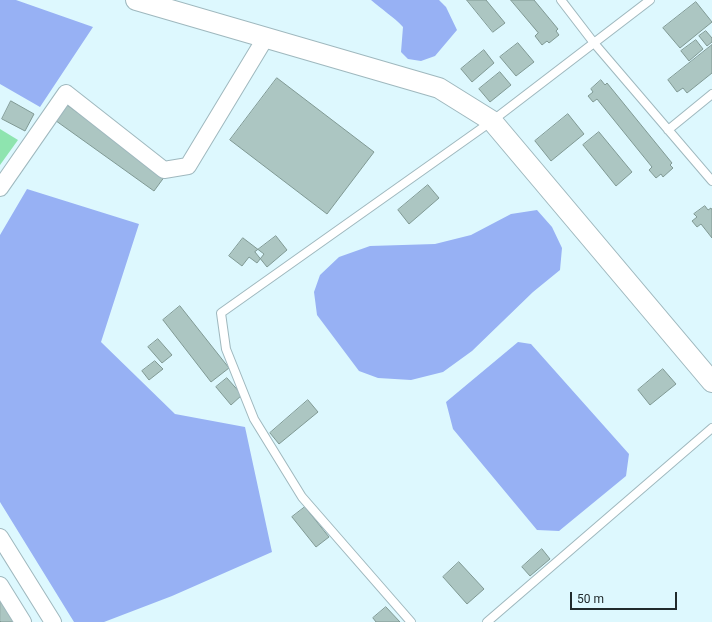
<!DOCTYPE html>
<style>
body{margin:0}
#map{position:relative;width:712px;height:622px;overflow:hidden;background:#ddf8fe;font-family:Roboto,sans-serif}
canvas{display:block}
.scale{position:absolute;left:570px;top:592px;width:107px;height:18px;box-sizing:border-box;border:2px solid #202a2c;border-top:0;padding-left:5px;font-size:12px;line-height:14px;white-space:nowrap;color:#202a2c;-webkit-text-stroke:3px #ddf8fe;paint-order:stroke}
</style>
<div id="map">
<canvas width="712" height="622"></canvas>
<div class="scale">50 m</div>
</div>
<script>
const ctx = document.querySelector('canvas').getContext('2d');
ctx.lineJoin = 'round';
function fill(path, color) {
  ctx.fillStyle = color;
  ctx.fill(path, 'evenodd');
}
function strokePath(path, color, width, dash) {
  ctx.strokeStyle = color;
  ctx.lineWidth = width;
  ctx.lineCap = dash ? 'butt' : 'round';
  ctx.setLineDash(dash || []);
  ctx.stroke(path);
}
fill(new Path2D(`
 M0 129 18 140 0 165Z`), '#8ee4af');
fill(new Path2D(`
 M0 0H16L93 27 40 107 0 84Z
 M371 0H439L446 7 457 30 435 56 421 61 408 59 401 52 403 27C394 17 381 9 371 0Z
 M27 189 139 224 101 342 175 414 245 427 272 552 172 596 104 622H74L0 502V235Z
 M537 210 552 227 562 248 560 270 533 292 472 351 443 372 411 380 378 378 359 371 317 315 314 292 320 275 339 257 370 246 435 244 471 235 511 214Z
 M518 342 531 344 629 454 626 476 559 531 537 530 453 429 446 402Z`), '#97b1f4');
const building = new Path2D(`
 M467 0H486L505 23 493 32Z
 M511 0H534L558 29 556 31 559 35 549 43 547 41 542 45 535 36 538 33Z
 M696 2 712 22 680 48 663 28Z
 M706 31 712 38V42L707 46 699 36Z
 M696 40 703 49 689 61 681 51Z
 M518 43 534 62 516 76 500 57Z
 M712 45V73L687 93 683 88 677 92 668 80Z
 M484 50 494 63 472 82 461 69Z
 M500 72 511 85 490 102 479 89Z
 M277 78 374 152 327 214 230 140Z
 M601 80 605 85 607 83 672 163 670 165 673 168 663 177 661 174 656 178 649 170 652 167 597 99 593 102 588 96 593 92 591 89Z
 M11 101 34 114 25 131 2 119Z
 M63 102 165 176 154 191 52 118Z
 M568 114 584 134 551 161 535 141Z
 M599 132 632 172 616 186 583 145Z
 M428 185 439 198 409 224 398 210Z
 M705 206 708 210 711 208 712 210V238L701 224 697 227 692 221 697 217 694 214Z
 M276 236 287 250 267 267 255 252Z
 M243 238 264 254 257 263 249 257 242 266 229 256Z
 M180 306 229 368 211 382 163 320Z
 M158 339 172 355 162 363 148 347Z
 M155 361 163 369 149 380 142 371Z
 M663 369 676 384 650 405 638 390Z
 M227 378 242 395 231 405 216 387Z
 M308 400 318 412 279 444 270 433Z
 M305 507 329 537 316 547 292 517Z
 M542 549 550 559 530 576 522 567Z
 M459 562 484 589 467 604 443 577Z
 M0 598 17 622H1L0 621Z
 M386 607 400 622H376L373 618Z`);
fill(building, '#acc6c2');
strokePath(building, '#809994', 1);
const service = new Path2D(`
 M561 0 594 43 712 181
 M668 130 712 94
 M411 622 302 497 254 419 226 349 221 313 492 121 650 0
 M487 622 712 428`);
const minor = new Path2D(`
 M0 188 66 93 164 170 188 166 266 37
 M0 537 53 622
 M0 585 23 622`);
const tertiary = new Path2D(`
 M136 0 439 88 492 121 712 382`);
strokePath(service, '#9fb8be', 10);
strokePath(minor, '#9fb8be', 18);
strokePath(tertiary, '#9fb8be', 22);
strokePath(service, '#fff', 8);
strokePath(minor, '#fff', 16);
strokePath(tertiary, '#fff', 20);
</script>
